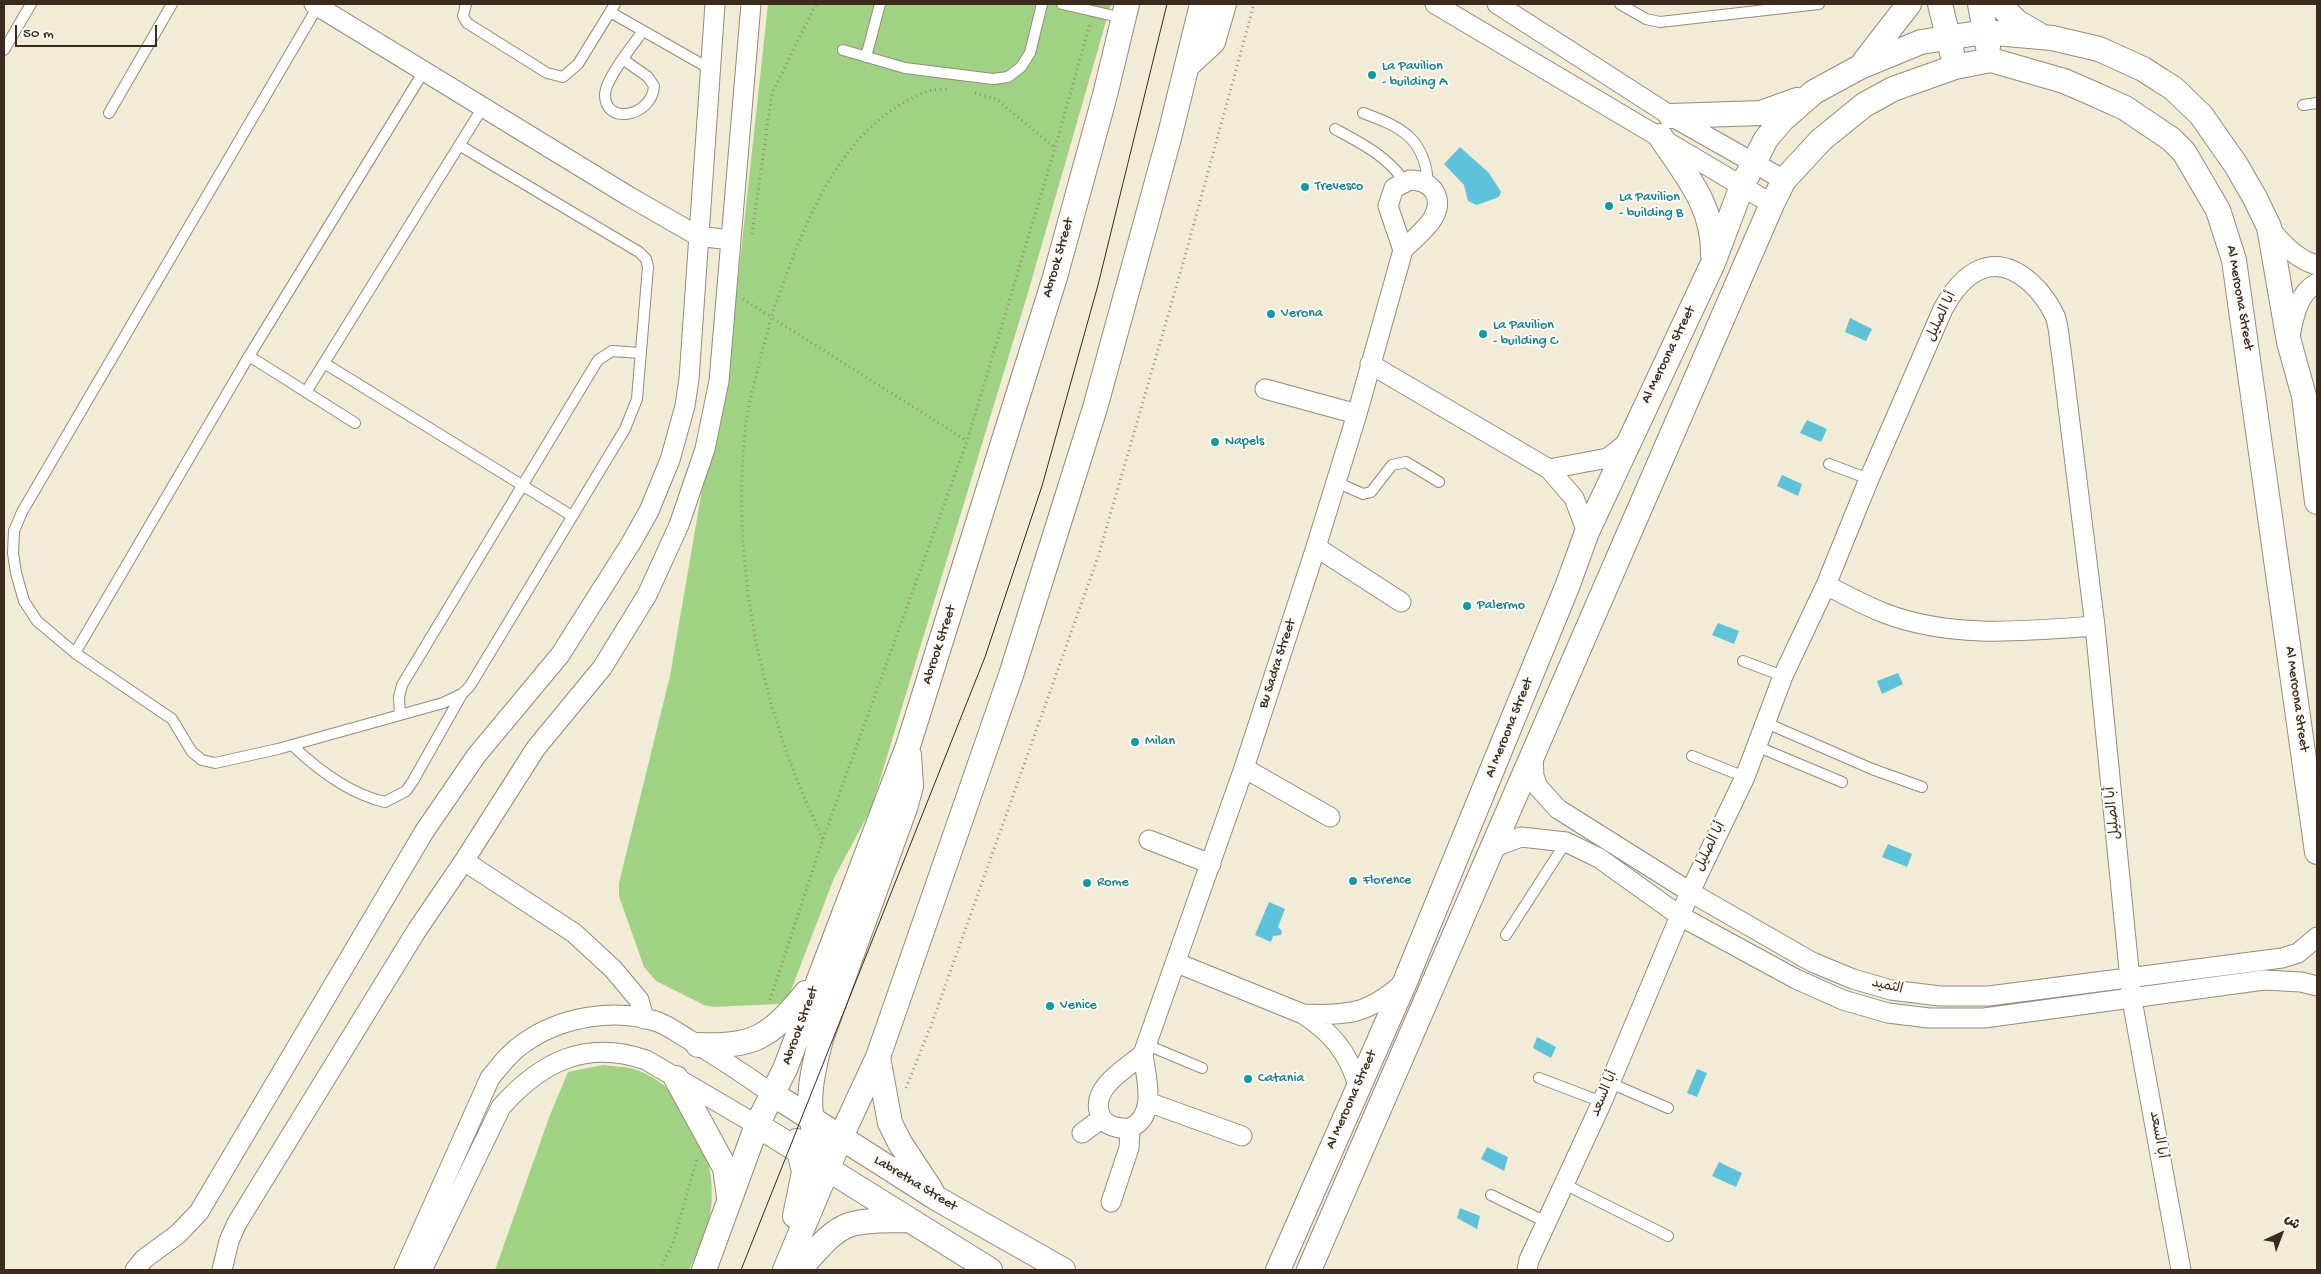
<!DOCTYPE html>
<meta charset="utf-8">
<style>
body{margin:0}
#map{position:relative;width:2321px;height:1274px;overflow:hidden;background:#f2ebd5;font-family:"Gochi Hand","Playpen Sans Arabic",sans-serif}
canvas{display:block}
.frame{position:absolute;inset:0;border:5px solid #3b2a1e;pointer-events:none}
.north{position:absolute;left:2256px;top:1209px;width:50px;height:50px;-webkit-text-stroke:4px #fdfcf7;paint-order:stroke;rotate:43deg;font-size:14px;font-weight:700;line-height:20px;text-align:center;color:#3b2a1e}
.north::after{content:'';display:block;margin:auto;width:18px;height:22px;background:#3b2a1e;clip-path:polygon(50% 0,100% 100%,50% 72%,0 100%)}
.scale{position:absolute;left:15px;top:25px;width:142px;height:22px;box-sizing:border-box;border:2px solid #3b2a1e;border-top:0;padding-left:6px;font-size:15px;line-height:18px;white-space:nowrap;color:#3b2a1e;-webkit-text-stroke:4px #fdfcf7;paint-order:stroke}
</style>
<div id="map">
<canvas width="2321" height="1274"></canvas>
<div class="frame"></div>
<div class="north">ش</div>
<div class="scale">50 m</div>
</div>
<script>
const ctx = document.querySelector('canvas').getContext('2d');
ctx.lineJoin = 'round';
function fill(path, color) {
  ctx.fillStyle = color;
  ctx.fill(path, 'evenodd');
}
function strokePath(path, color, width, dash) {
  ctx.strokeStyle = color;
  ctx.lineWidth = width;
  ctx.lineCap = dash ? 'butt' : 'round';
  ctx.setLineDash(dash || []);
  ctx.stroke(path);
}
function drawText(font, color, halo, rows, align = 'center') {
  ctx.font = font + ' "Gochi Hand","Playpen Sans Arabic",sans-serif';
  ctx.lineWidth = 4;
  ctx.setLineDash([]);
  ctx.textBaseline = 'middle';
  ctx.strokeStyle = halo;
  ctx.fillStyle = color;
  for (const [text, x, y, turn = 0] of rows) {
    ctx.save();
    ctx.translate(x, y);
    ctx.rotate((+turn || 0) * Math.PI / 180);
    ctx.textAlign = isNaN(turn) ? turn : align;
    if (halo) ctx.strokeText(text, 0, 0);
    ctx.fillText(text, 0, 0);
    ctx.restore();
  }
}
fill(new Path2D(`
 M768 4H1111L1027 296 871 809 834 878 788 998 778 1004 713 1007 704 1005 656 981 644 967 619 896V883L670 676 738 280Z
 M603 1065C613 1067 624 1066 634 1069 692 1088 720 1161 710 1217 707 1235 696 1254 689 1270H495L550 1115 568 1072Z`), '#9fd383');
fill(new Path2D(`
 M1460 147 1489 173 1501 192 1499 197 1477 205 1468 201 1464 185 1444 164Z
 M1850 318 1872 329 1866 341 1845 332Z
 M1807 420 1827 429 1821 442 1800 433Z
 M1782 475 1802 484 1798 496 1777 486Z
 M1718 623 1739 631 1734 644 1712 635Z
 M1898 673 1903 684 1882 694 1877 681Z
 M1888 844 1912 854 1907 867 1882 857Z
 M1269 902 1285 909 1278 927 1282 931 1281 935 1273 936 1271 942 1255 935Z
 M1537 1037 1556 1047 1551 1058 1533 1048Z
 M1697 1069 1707 1073 1697 1097 1687 1093Z
 M1487 1147 1508 1157 1504 1171 1481 1159Z
 M1719 1162 1742 1173 1736 1187 1712 1176Z
 M1460 1208 1480 1216 1477 1229 1457 1218Z`), '#5dc3da');
const service = new Path2D(`
 M466 4 463 16 467 23 547 73 563 77 578 64 615 4
 M1062 4 1123 18
 M1620 4 1646 19 1660 22 1819 4
 M610 12 712 70
 M4 50 31 4
 M843 50 905 68 993 79 1008 77 1021 67 1030 53 1042 4
 M866 57 880 4
 M624 60 648 77 654 86C652 117 604 126 605 94 606 78 633 45 643 31
 M2303 105 2317 103
 M109 113 172 4
 M1363 113C1402 127 1426 139 1428 185
 M1335 129C1361 143 1387 156 1404 181
 M459 145 639 252 646 259 648 267 637 399 625 429 470 686 462 694 443 703 278 749 215 763 202 760 192 752 172 719 75 653 249 356 306 392 324 363 483 107
 M249 356 424 71
 M324 363 572 516
 M306 392 355 423
 M1829 464 1869 479
 M1336 482 1363 494 1371 492 1392 465 1406 462 1439 482
 M75 653 37 621 24 601 16 573 13 553 14 531 22 512 318 6
 M1743 661 1783 676
 M400 715 399 697 402 685 598 360 612 351 640 353
 M1764 722 1872 769 1922 787
 M292 745C318 770 349 794 385 802L406 791 413 781 462 694
 M1756 746 1842 782
 M1692 756 1745 777
 M1506 935 1566 842
 M1147 1045 1202 1068
 M1539 1078 1602 1102
 M1610 1083 1668 1108
 M1564 1184 1668 1236
 M1491 1195 1546 1222`);
const minor = new Path2D(`
 M314 4 630 197 698 236 730 240
 M1435 4 1772 204
 M1497 4 1671 116 1784 180
 M1410 180C1420 180 1428 183 1434 191 1448 215 1417 235 1403 250L1388 206 1394 188Z
 M2269 227C2281 243 2297 260 2317 265
 M2290 336C2294 316 2298 293 2317 283
 M1370 364 1549 469 1574 498 1587 532
 M1265 389 1357 414
 M1549 469 1608 458 1628 442
 M1316 547 1401 602
 M1826 585C1845 595 1864 605 1884 613 1951 639 2026 631 2095 626
 M1533 756 1534 776 1538 787 1558 809 1690 892 1812 962 1853 979 1891 990 1940 996H1989L2282 958 2298 953 2317 937
 M1244 768 1330 817
 M1149 840 1211 864
 M1492 848 1521 837 1566 842 1599 858 1680 916 1796 979 1843 1000 1888 1013 1929 1018H1984L2264 980 2301 982 2317 986
 M464 861 574 933 613 969 639 1000 644 1019
 M1177 963 1303 1014C1331 1032 1349 1053 1358 1086
 M1303 1014C1347 1016 1368 1014 1402 984
 M1143 1054 1244 768 1316 547 1357 414 1403 250
 M1143 1054C1146 1078 1158 1116 1130 1128 1120 1129 1112 1128 1104 1121 1101 1118 1100 1115 1099 1111 1093 1086 1127 1068 1143 1054Z
 M1148 1102 1242 1136
 M1082 1133 1101 1119
 M1111 1202 1129 1148 1130 1128
 M135 1270 144 1259 178 1234 199 1212 424 832 476 756 560 655 631 543 649 511 670 460 685 406 689 379 715 4
 M222 1270 229 1241 237 1223 417 930 464 861 536 748 602 668 647 595 679 525 705 449 719 381 751 4
 M404 1270 490 1078C500 1066 510 1052 524 1043 560 1017 616 1007 658 1022 669 1026 679 1034 688 1039 717 1056 744 1074 771 1093
 M422 1270 501 1107C541 1062 586 1039 646 1060L757 1125
 M1527 1270 1529 1260 1602 1102 1690 892 1745 777 1783 676 1826 585 1869 479 1943 309C1963 272 1993 250 2030 282 2041 292 2049 303 2055 316 2059 326 2059 339 2061 350L2095 626 2132 1000 2181 1270`);
const tertiary = new Path2D(`
 M1940 4 1952 53
 M1980 4 1988 47
 M1999 4 2017 22 2038 34
 M1864 62 1909 4
 M1189 64 1213 42 1224 4
 M1671 116 1761 113 1797 100
 M1660 136C1686 175 1714 206 1713 255
 M698 1045C755 1047 770 1037 806 993
 M878 1057 890 1123 900 1143 931 1190
 M676 1078 725 1168 729 1197
 M771 1093 936 1198 1063 1270
 M757 1125 990 1270
 M828 1168C804 1117 807 1093 821 1039L905 808 911 786 909 755
 M795 1216 804 1172 797 1141
 M704 1270 757 1125 785 1069 908 746 1055 277 1105 95 1127 4
 M785 1270 840 1139 878 1057 1011 675 1095 408 1169 138 1202 4
 M799 1270C813 1255 829 1232 849 1225 867 1219 889 1221 908 1220
 M1278 1270 1405 982 1567 587 1587 532 1713 263 1742 186 1766 139 1782 120 1814 92 1860 67 1921 42 1984 32 2052 38 2099 49 2143 69 2160 80 2173 88 2201 115 2236 165 2255 198 2269 227 2289 342 2304 396 2317 502
 M1309 1270 1772 204 1784 180 1821 140 1864 105 1893 89 1955 67 1991 60 2064 81 2094 94 2125 108 2171 139 2184 152 2218 210 2234 260 2317 852`);
strokePath(service, '#968a7a', 12);
strokePath(minor, '#968a7a', 21);
strokePath(tertiary, '#968a7a', 26);
strokePath(new Path2D(`
 M975 93 996 99 1055 148
 M752 234 772 93 816 4
 M743 299 771 317C801 234 834 130 923 93 930 89 941 90 949 89
 M823 839C762 713 731 571 745 431 749 396 763 352 771 317L967 441
 M770 1000 823 839 967 441 1055 148 1090 23
 M906 1088 932 1023 1098 557 1184 260 1254 4
 M660 1270 674 1240 697 1159`), '#968a7a', 3, [1, 4]);
strokePath(service, '#fff', 10);
strokePath(minor, '#fff', 19);
strokePath(tertiary, '#fff', 24);
strokePath(new Path2D(`
 M741 1270 985 657 1042 486 1098 285 1167 4`), '#3b2a1e', 1);
for (const [x, y, r, color] of [
 [1372,75,5,"#0f9aa8"],
 [1305,187,5,"#0f9aa8"],
 [1609,206,5,"#0f9aa8"],
 [1271,314,5,"#0f9aa8"],
 [1483,334,5,"#0f9aa8"],
 [1215,442,5,"#0f9aa8"],
 [1467,606,5,"#0f9aa8"],
 [1135,742,5,"#0f9aa8"],
 [1353,881,5,"#0f9aa8"],
 [1087,883,5,"#0f9aa8"],
 [1050,1006,5,"#0f9aa8"],
 [1248,1079,5,"#0f9aa8"]
]) {
  const dot = new Path2D();
  dot.arc(x, y, r, 0, 2 * Math.PI);
  ctx.fillStyle = color;
  ctx.fill(dot);
  strokePath(dot, '#fdfcf7', 2);
}
drawText('14px', '#0d838f', '#fdfcf7', [
 ["La Pavilion",1382,67],
 ["- building A",1382,83],
 ["Trevesco",1315,187],
 ["La Pavilion",1619,198],
 ["- building B",1619,214],
 ["Verona",1281,314],
 ["La Pavilion",1493,326],
 ["- building C",1493,342],
 ["Napels",1225,442],
 ["Palermo",1477,606],
 ["Milan",1145,742],
 ["Florence",1363,881],
 ["Rome",1097,883],
 ["Venice",1060,1006],
 ["Catania",1258,1079]
], 'left');
drawText('14px', '#3b2a1e', '#fdfcf7', [
 ["Abrook Street",1059,258,-74],
 ["Al Meroona Street",2239,298,80],
 ["أبا الصليل",1942,317,-65],
 ["Al Meroona Street",1669,355,-64],
 ["Abrook Street",940,645,-72],
 ["Bu Sadra Street",1278,664,-72],
 ["Al Meroona Street",2296,699,82],
 ["Al Meroona Street",1510,728,-68],
 ["أبا الصليل",2114,813,-96],
 ["أبا الصليل",1711,847,-64],
 ["الثميد",1887,987,13],
 ["Abrook Street",801,1026,-70],
 ["أبا السعد",1605,1094,-67],
 ["Al Meroona Street",1352,1100,-66],
 ["أبا السعد",2157,1135,80],
 ["Labretha Street",915,1184,31]
]);
</script>
